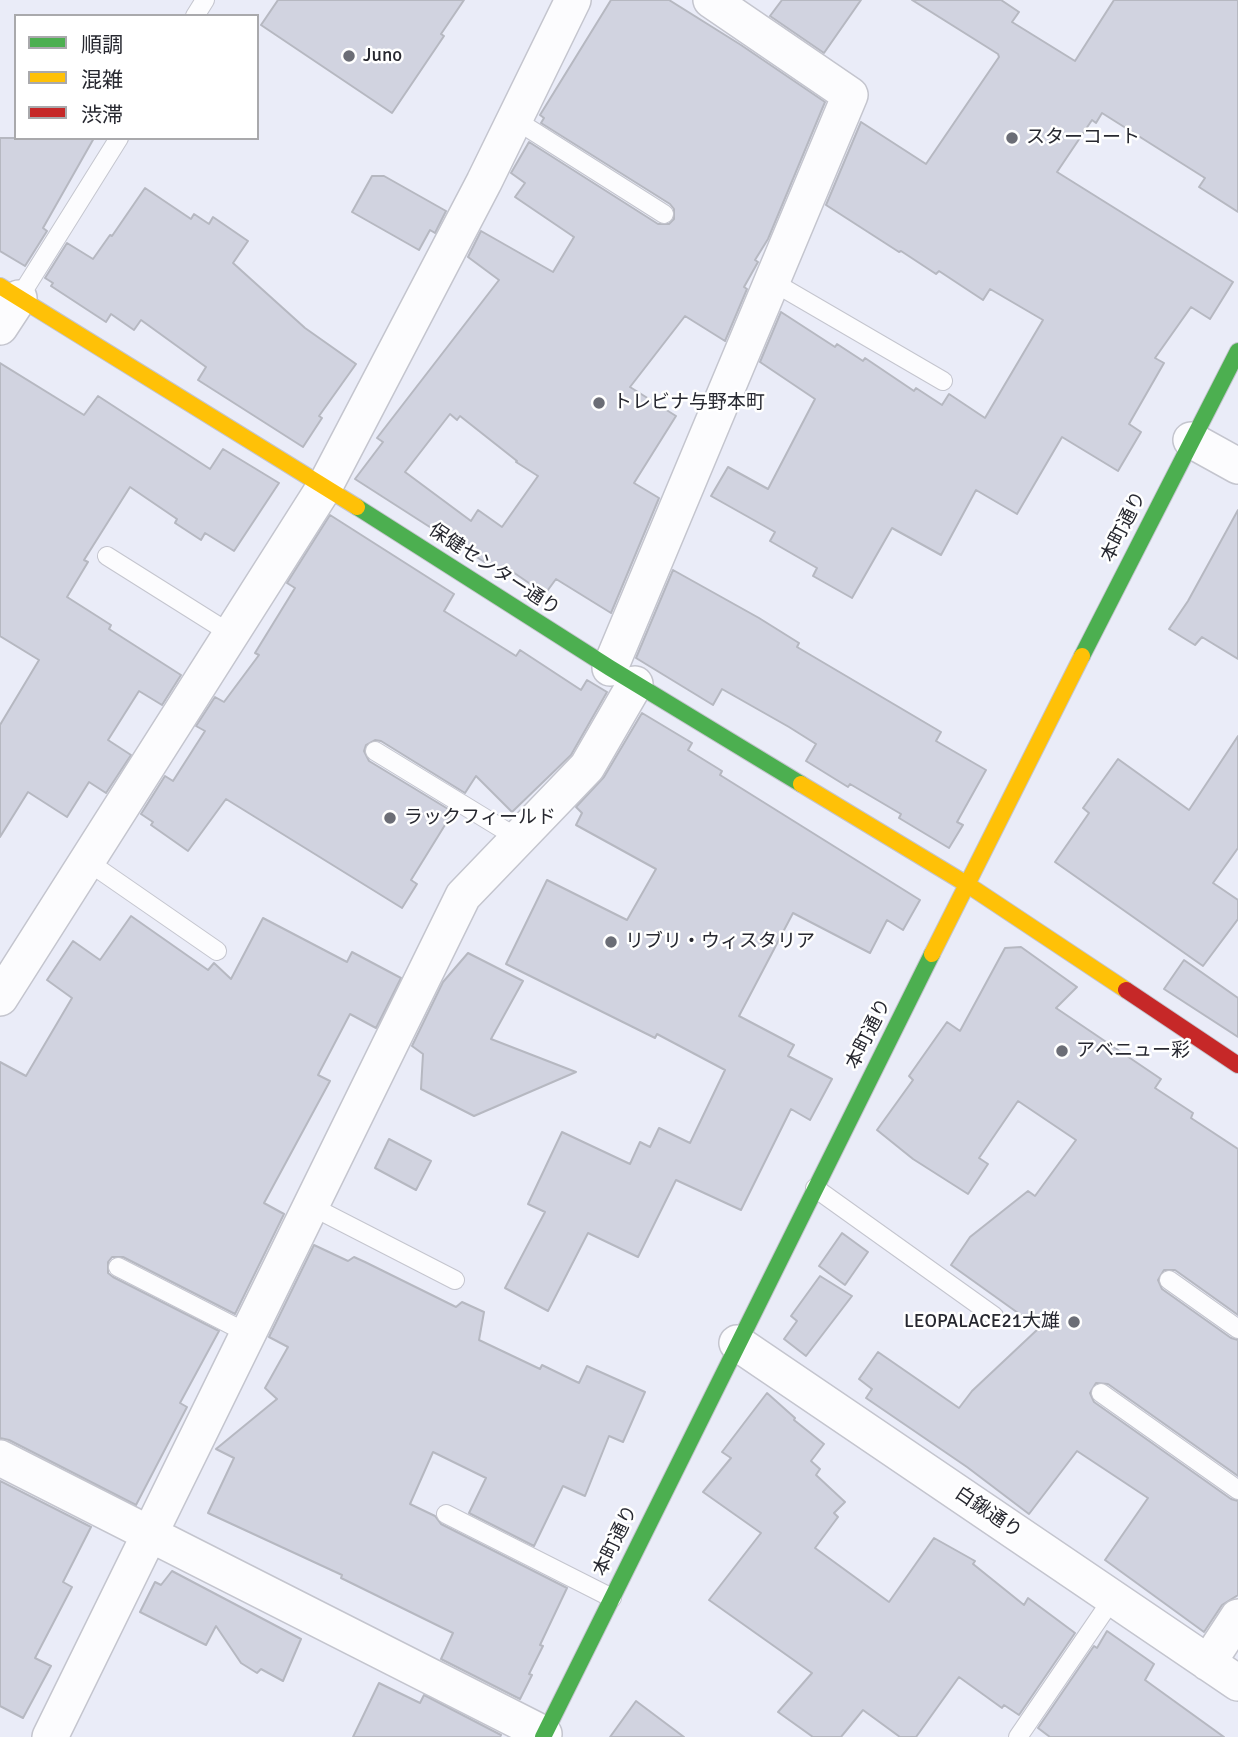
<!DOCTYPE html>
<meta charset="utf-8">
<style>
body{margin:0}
#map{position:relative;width:1238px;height:1737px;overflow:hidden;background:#eaecf8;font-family:Signika,"Noto Sans JP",sans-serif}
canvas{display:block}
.legend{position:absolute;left:14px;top:14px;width:245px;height:126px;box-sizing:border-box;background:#fff;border:2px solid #a9a9ac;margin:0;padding:9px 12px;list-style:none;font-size:21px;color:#272830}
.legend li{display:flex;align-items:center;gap:14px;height:35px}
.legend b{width:35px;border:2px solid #a9a9ac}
</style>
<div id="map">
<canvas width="1238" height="1737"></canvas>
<ul class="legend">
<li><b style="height:9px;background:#4caf50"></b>順調</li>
<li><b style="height:9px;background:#ffc107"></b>混雑</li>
<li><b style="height:9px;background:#c62828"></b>渋滞</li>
</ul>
</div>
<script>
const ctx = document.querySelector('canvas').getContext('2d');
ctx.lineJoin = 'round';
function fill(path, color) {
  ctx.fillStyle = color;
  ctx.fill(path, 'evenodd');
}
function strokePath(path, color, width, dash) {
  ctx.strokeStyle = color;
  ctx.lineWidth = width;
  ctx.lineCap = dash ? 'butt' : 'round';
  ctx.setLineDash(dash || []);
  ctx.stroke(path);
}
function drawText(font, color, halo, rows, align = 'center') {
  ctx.font = font + ' Signika,"Noto Sans JP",sans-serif';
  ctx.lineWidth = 5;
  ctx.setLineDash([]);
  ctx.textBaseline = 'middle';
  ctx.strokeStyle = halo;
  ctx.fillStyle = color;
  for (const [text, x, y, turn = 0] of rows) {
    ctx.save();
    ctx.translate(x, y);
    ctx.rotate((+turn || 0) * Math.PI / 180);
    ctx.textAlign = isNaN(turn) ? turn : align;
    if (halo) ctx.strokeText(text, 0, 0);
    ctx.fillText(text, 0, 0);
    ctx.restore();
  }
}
const building = new Path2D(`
 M278 0H464L441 34 444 36 392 113 261 25Z
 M611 0H669L741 45 825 102 768 239 755 260 758 262 744 287 747 289 725 341 685 316 630 387 676 416 634 483 659 498 611 613 556 579 545 594 507 568 503 574 355 479 383 442 377 438 499 280 468 257 481 231 553 272 574 237 515 197 525 183 511 173 529 142 658 224H669L674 219V209L670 204 541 123 544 118 540 115ZM450 414 457 420 460 416 517 461 516 462 538 476 502 527 478 510 471 521 405 472Z
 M782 0H861L824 53 770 16Z
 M912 0H1001L1019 12 1012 22 1075 61 1114 0H1238V212L1199 187 1205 178 1102 113 1096 123 1092 120 1057 172 1233 282 1210 319 1191 307 1155 358 1164 363 1129 424 1141 432 1118 471 1062 437 1017 514 976 490 941 555 892 528 852 598 813 576 817 568 770 541 775 532 711 496 728 467 768 489 815 399 760 362 781 312 835 347 837 344 863 361 865 358 914 391 916 388 942 405 949 394 985 418 1043 320 990 289 983 300 939 271 936 274 901 251 899 252 826 205 861 122 926 164 999 57 998 54Z
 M0 138H94L43 228 47 231 25 266 0 251Z
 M372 176H384L446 211 435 233 430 230 419 250 352 212Z
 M145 188 191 219 194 214 209 224 213 217 248 241 233 263 305 328 356 364 319 416 322 418 303 447 198 380 206 367 141 320 134 330 111 314 106 322 51 286 53 283 45 278 67 243 93 259 110 235 112 236Z
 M0 363 84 415 98 396 210 469 223 449 279 483 234 551 205 533 201 540 175 523 177 519 130 487 84 560 88 562 67 597 111 625 109 629 181 675 162 705 139 691 108 740 131 755 106 793 89 782 67 817 28 792 0 837V725L39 660 0 636Z
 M1238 510V659L1202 637 1195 645 1169 629 1188 601Z
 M330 515 454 594 444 611 516 656 520 650 581 690 587 680 607 692 571 755 512 812 476 776 465 793 381 741 375 740 366 745 364 751 369 761 453 812 411 880 417 884 402 908 226 799 188 851 151 825 153 822 141 814 165 776 173 781 205 731 196 726 215 697 224 702 259 655 255 653 295 588 287 583Z
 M673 570 759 618 799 643 797 647 941 732 936 741 986 770 957 822 963 825 949 848 899 818 901 814 850 784 848 787 806 761 816 744 789 727 722 689 713 705 636 658Z
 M642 713 692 743 688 750 722 771 720 775 920 900 903 930 887 920 870 953 793 913 739 1016 794 1045 788 1056 832 1079 810 1120 791 1109 741 1210 676 1180 638 1257 588 1233 548 1311 505 1288 545 1212 528 1204 562 1132 630 1164 640 1142 650 1147 659 1128 690 1143 725 1070 657 1034 655 1038 506 964 547 880 627 920 656 869 576 825 582 813 576 807 604 777Z
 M1238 736V848L1213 883 1238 900V919L1203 966 1055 862 1089 813 1083 808 1118 759 1189 810Z
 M131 916 208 970 214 963 231 979 263 918 347 962 352 952 401 978 376 1028 350 1014 318 1075 330 1081 264 1203 284 1214 235 1314 123 1257H112L108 1262V1273L113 1277 219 1331 180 1403 187 1407 136 1505 9 1440 0 1438V1062L26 1076 72 998 47 980 73 941 100 960Z
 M1021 947 1077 987 1056 1008 1161 1079 1155 1088 1193 1113 1191 1118 1238 1149V1315L1175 1270H1164L1158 1280 1162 1289 1231 1338 1238 1340V1476L1108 1384 1096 1383 1090 1393 1094 1402 1231 1499 1238 1501V1595L1222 1605 1204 1632 1105 1560 1148 1498 1077 1451 1029 1514 967 1467 866 1398 872 1389 859 1379 878 1352 959 1408 972 1391 1039 1328 951 1265 970 1237 1028 1191 1035 1196 1076 1140 1018 1101 979 1158 988 1164 968 1194 913 1159 877 1130 913 1080 909 1076 947 1022 960 1031 1005 948Z
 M468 953 523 981 491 1039 576 1072 474 1116 421 1089 423 1054 412 1046 443 982Z
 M1184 960 1238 998V1037L1164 989Z
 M389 1139 431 1161 416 1190 375 1168Z
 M842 1233 868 1252 845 1285 819 1266Z
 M314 1245 348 1261 354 1257 365 1262 456 1307 462 1302 484 1312 479 1340 540 1369 542 1365 579 1383 587 1366 645 1392 623 1442 609 1436 585 1496 563 1486 534 1546 469 1513 486 1478 433 1452 410 1504 435 1516 441 1524 567 1588 540 1645 543 1646 529 1674 532 1675 520 1699 441 1659 453 1633 341 1578 342 1575 208 1513 234 1458 216 1449 277 1399 265 1388 288 1347 269 1337Z
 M820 1276 852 1296 806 1356 784 1339 797 1321 791 1316Z
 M767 1393 795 1418 794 1420 824 1444 811 1461 820 1469 816 1475 845 1502 834 1513 838 1517 815 1548 889 1602 934 1538 975 1561 973 1564 1024 1605 1028 1598 1075 1633 1019 1715 1004 1705 1002 1708 959 1677 916 1737H900L863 1710 841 1737H813L778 1712 812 1673 709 1600 761 1533 703 1492 731 1458 722 1452Z
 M0 1481 91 1527 63 1582 72 1587 35 1658 51 1666 23 1718 0 1706Z
 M172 1571 301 1639 283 1681 261 1669 257 1673 241 1663 216 1626 206 1645 140 1612 155 1582 161 1585Z
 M1107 1631 1154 1664 1145 1680 1224 1737H1050L1038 1728 1094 1646 1097 1648Z
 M379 1683 420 1703 424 1695 501 1735 500 1737H353Z
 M636 1701 684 1737H610Z`);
fill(building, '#d1d3e0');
strokePath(building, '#b6b8c1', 2);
const lane = new Path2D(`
 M195 16 205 0
 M514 119 664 214
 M773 282 943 381
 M19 298 119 138
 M107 556 231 634
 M375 751 519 839
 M87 861 217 951
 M815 1188 994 1316
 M311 1206 455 1280
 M118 1267 249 1334
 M1169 1280 1238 1329
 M1101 1393 1238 1490
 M446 1514 612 1598
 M1018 1737 1113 1598`);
const street = new Path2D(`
 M0 327 19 298
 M1191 440 1238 466
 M610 668 850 95 711 0
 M0 998 325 486 484 182 573 0
 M737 1343 1238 1683
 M0 1458 544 1734
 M1208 1663 1238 1617
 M50 1737 463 896 587 767 635 684`);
const fast = new Path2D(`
 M357 507 610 668 801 784
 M1082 656 1238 351
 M543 1737 932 954`);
const slow = new Path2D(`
 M0 286 357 507
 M801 784 968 885 1126 990
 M932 954 1082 656`);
const jam = new Path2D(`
 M1126 990 1238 1065`);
strokePath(lane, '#c4c5ce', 20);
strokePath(street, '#c4c5ce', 38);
strokePath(fast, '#c4c5ce', 18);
strokePath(slow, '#c4c5ce', 18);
strokePath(jam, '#c4c5ce', 18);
strokePath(lane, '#fcfcfe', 18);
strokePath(street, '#fcfcfe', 35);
strokePath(fast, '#4caf50', 16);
strokePath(slow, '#ffc107', 16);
strokePath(jam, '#c62828', 16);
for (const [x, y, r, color] of [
 [349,56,7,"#6b6d76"],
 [1012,138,7,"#6b6d76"],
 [599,403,7,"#6b6d76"],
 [390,818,7,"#6b6d76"],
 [611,942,7,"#6b6d76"],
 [1062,1051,7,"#6b6d76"],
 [1074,1322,7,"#6b6d76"]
]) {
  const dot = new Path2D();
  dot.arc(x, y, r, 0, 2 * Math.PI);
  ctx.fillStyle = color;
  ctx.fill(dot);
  strokePath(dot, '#fff', 2.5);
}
drawText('19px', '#272830', '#fff', [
 ["Juno",363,56],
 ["スターコート",1026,138],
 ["トレビナ与野本町",613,403],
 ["ラックフィールド",404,818],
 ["リブリ・ウィスタリア",625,942],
 ["アベニュー彩",1076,1051],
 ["LEOPALACE21大雄",1060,1322,"right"]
], 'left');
drawText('19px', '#272830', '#fff', [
 ["本町通り",1124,527,-63],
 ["保健センター通り",494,570,33],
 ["本町通り",869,1034,-63],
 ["白鍬通り",988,1513,34],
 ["本町通り",616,1541,-64]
]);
</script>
